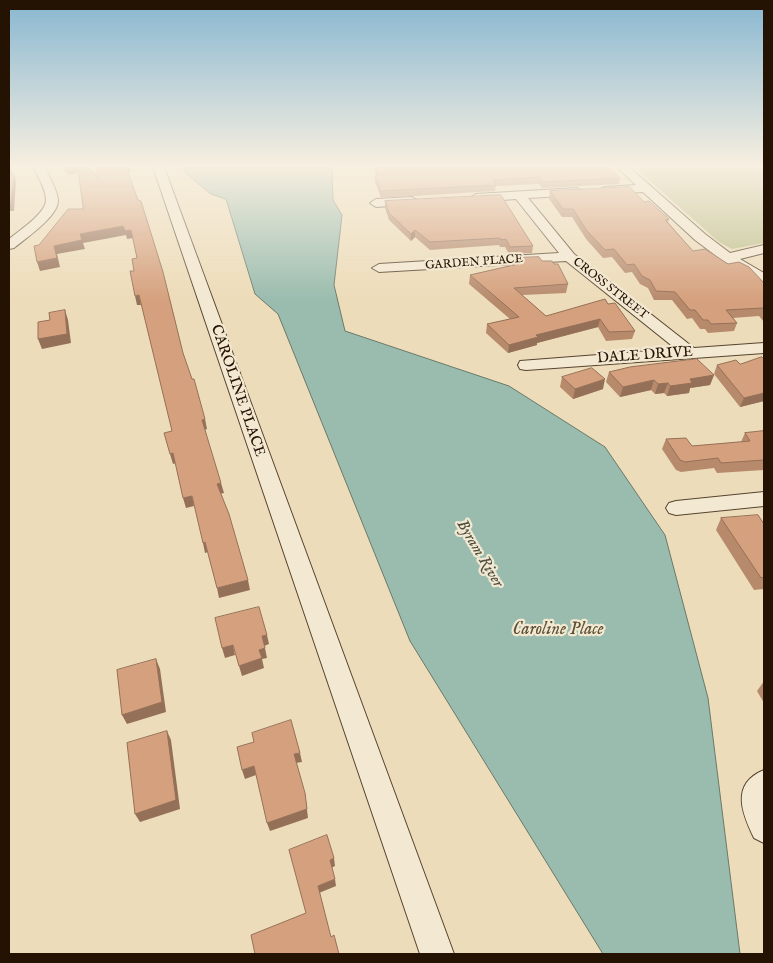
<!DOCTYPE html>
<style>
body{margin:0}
#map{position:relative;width:773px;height:963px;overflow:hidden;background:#eddcb9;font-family:"IM FELL English",serif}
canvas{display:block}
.frame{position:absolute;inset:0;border:10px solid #241202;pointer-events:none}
</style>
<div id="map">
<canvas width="773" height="963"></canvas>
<div class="frame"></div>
</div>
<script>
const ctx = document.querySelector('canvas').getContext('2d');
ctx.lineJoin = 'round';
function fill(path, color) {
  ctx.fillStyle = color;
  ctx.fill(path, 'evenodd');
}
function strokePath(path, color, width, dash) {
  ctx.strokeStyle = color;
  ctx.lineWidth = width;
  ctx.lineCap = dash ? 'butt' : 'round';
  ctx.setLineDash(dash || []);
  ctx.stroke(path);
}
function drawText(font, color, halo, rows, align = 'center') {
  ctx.font = font + ' "IM FELL English",serif';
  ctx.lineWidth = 4.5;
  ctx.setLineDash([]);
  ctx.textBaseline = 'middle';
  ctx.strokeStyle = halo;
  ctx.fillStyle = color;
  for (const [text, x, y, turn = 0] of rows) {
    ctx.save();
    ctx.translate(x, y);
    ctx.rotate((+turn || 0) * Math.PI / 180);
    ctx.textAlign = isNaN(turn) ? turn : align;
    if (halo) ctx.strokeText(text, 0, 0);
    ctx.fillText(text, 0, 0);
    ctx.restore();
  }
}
fill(new Path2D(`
 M634 167H764V243L732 249 719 242Z`), '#bcbf8c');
const water = new Path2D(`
 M186 167H332L333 200 342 215 334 285 345 331 509 386 605 447 665 535 708 698 740 954H603L410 641 278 314 255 294 226 199 211 194 184 172Z`);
fill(water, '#99bcae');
strokePath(water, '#6a7869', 1);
const minor = new Path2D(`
 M33 167H45C49 177 57 189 58 200 59 216 26 238 14 248L9 249V239C19 231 46 213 46 200 46 189 38 177 33 167Z
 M153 167H164L454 954H420Z
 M617 167H629L705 234 730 253 764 245V253L740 259 764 273V283L723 261 695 240 643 192 602 194 600 191 602 188 606 187 636 185Z
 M577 188 583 192 581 195 528 198 574 254 694 348 764 343V353L526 370 520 369 518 365 520 361 676 349 566 261 379 272 372 268 379 264 559 253 516 199 476 202 470 198 476 194Z
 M412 197 418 201 416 204 376 207 370 203 376 199Z
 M764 492V506L676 515 669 513 666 508 669 503 676 501Z
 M764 770V843L754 838C742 813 730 784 764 770Z`);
strokePath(minor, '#564430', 2);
fill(minor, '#f3e8d2');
fill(new Path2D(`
 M374 167H609L620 178 619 184 542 188 539 184 496 186 495 191 381 198 375 182V176L376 175Z
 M550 191 644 202 669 219 668 222 693 251 728 264 764 283V322L759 316 733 318 737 323 734 331 708 333 705 329H700L692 318 687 319 672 300H654L648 288 640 284 632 272 625 273 612 257 603 258 586 239 572 217H562L549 199Z
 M385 201 533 246 532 253 509 254 505 247H500L499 245 430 250 415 237 411 241 389 220 385 208Z
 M515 258 542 261 568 284 566 293 522 295 546 316 608 304 635 331 632 339 606 341 598 327 537 343V345L508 353 486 333 487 324 510 319 469 284 470 275 514 265Z
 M764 359V401L740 407 714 374 717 365 740 364Z
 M609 372 714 375 710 385 690 388 689 393 667 396 664 393 655 394 651 390 620 397 606 382Z
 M562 377 603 389 573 399 560 387Z
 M764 431V470L717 473 714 468 681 472 676 470 662 449 666 439 692 446 741 442 745 433Z
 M721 518 764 524V589L754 590 716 530Z
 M764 681V703L757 691Z`), '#b78a6c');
fill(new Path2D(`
 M10 167 13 174V179L14 174 16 182 14 211H9Z
 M64 167H66L67 172H65Z
 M66 167H79L80 173 68 175Z
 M126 167H130L131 171 128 174Z
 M123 226 131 230 133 238 127 239 126 235 83 243 85 249 57 254 60 267 40 271 37 262 54 246 80 234Z
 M415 230V237L411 241V234Z
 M139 295 141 305H137L135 296Z
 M65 310 68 320 71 343 42 349 38 339Z
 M600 319 598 327 537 343V345L508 353 509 345 536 335Z
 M714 375 710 385 690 388 689 393 667 396 670 386 690 379Z
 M605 379 603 389 573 399 575 389Z
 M654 380 651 390 620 397 623 387Z
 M668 383 664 393 655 394 658 384Z
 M764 393V401L740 407 744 398Z
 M205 419 207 429 204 430 202 420Z
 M173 453 176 463 173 464 170 454Z
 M221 483 224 493 219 494 217 484Z
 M192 496 194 506 186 508 183 498Z
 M205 542 208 552 205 553 203 543Z
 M248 580 250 590 219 598 217 588Z
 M267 635 269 644 264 646 262 636Z
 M233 645 235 655 225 658 222 648Z
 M265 648 267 658 262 659 264 668 242 676 239 666 259 650Z
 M156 659 160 669 166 712 127 724 122 715Z
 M167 731 171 740 180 809 140 822 135 814Z
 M300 753 302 762 296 763 294 754Z
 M254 766 256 775 245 779 242 770Z
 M305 793 308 818 270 831 267 823Z
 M334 858 335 866 331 868 330 860Z
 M335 879 336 886 319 893 318 886Z`), '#957058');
const building = new Path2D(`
 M9 167H10L11 175 14 174 11 203H9Z
 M78 167H89L98 178 96 167H126L138 200 141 201 163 272 183 353 192 379H194L205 419 202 420 221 483 217 484 229 514 248 580 217 588 205 542 203 543 192 496 183 498 173 453 170 454 164 433 172 431 139 295 135 296 130 271H134L132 259 137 258 131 230 125 231 123 226 80 234 82 240 54 246 57 258 37 262 34 246 39 245 68 209H83Z
 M375 167H609L620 178 543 182 540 177 493 180 496 185 381 191 375 176 378 175Z
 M630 187 644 202 649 201 669 219 665 220 693 251 705 249 728 264 739 262 749 267 764 283V309L763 308 726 310 737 323 711 324 708 320H703L695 310H690L675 292 656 291 650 280 642 276 634 264 627 265 614 249 605 250 587 231 573 209H563L550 191Z
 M501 195 533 246 510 247 506 239 501 240 500 238 430 242 415 230 411 234 389 213 385 201Z
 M539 257 542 261H552L554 264H558L568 284 514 288 546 316 605 299 608 304 615 303 635 331 609 332 600 319 536 335 538 337 509 345 487 324 519 317 470 275 518 264 515 258Z
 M65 310 67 334 38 339V322L50 320 49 313Z
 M762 357 764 359V393L744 398 717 365 736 360 740 364Z
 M697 359 714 375 690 379 692 383 670 386 668 383 658 384 654 380 623 387 609 372 630 367Z
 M592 368 605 379 575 389 562 377Z
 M764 431V460L721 463 718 458 685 462 680 460 666 439 686 438 692 446 750 441 745 433Z
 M758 515 764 524V577L761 578 721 518Z
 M259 607 267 635 262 636 265 648 259 650 262 658 239 666 233 645 222 648 215 618Z
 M156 659 162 702 122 715 117 670Z
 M291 720 300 753 294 754 305 793 307 809 267 823 254 766 242 770 237 747 254 742 252 733Z
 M167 731 176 800 135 814 127 743Z
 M327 835 334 858 330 860 335 879 318 886 331 937 334 935 339 954H255L251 935 306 913 289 850Z`);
fill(building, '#d5a07d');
strokePath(building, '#957058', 1);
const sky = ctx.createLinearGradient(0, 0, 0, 301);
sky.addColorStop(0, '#88b7d1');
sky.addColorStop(0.55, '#f7efe0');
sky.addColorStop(1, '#f7efe000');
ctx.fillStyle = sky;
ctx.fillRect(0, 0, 773, 301);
drawText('12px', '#241202', '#f3e8d2', [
 ["GARDEN PLACE",474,263,-4],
 ["CROSS STREET",610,289,38]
]);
drawText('15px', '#241202', '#f3e8d2', [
 ["DALE DRIVE",645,356,-4],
 ["CAROLINE PLACE",237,391,71]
]);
drawText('italic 16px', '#4d4e3e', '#f3e8d2', [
 ["Byram River",479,554,59]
]);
drawText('italic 18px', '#594f32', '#f3e8d2', [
 ["Caroline Place",558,630]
]);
</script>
